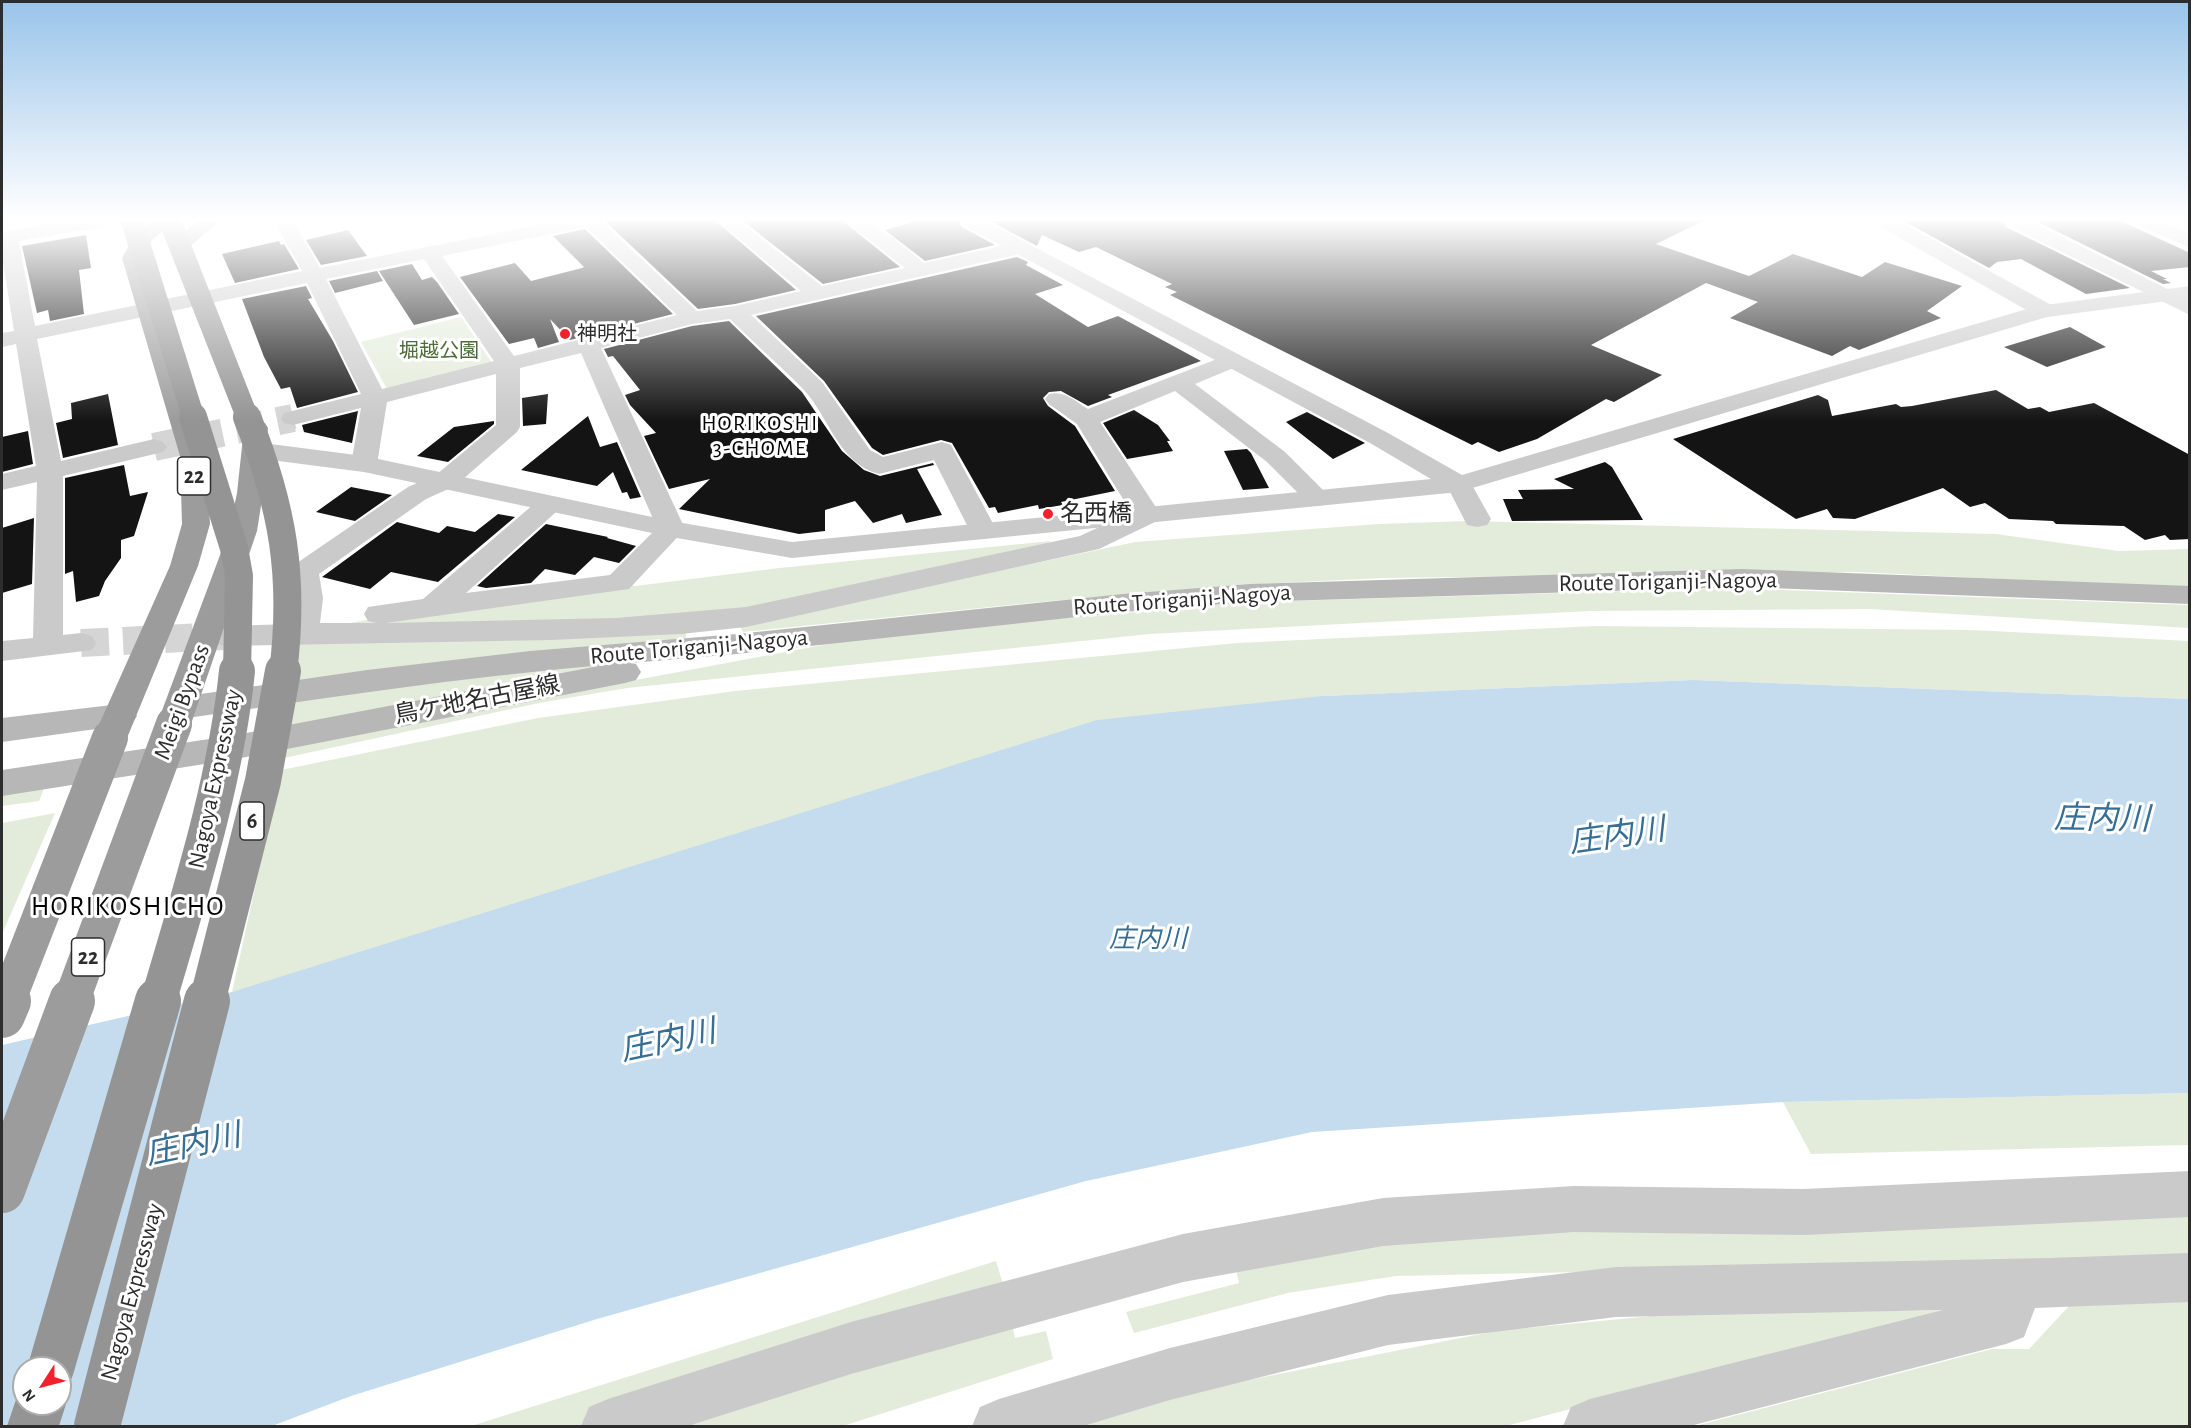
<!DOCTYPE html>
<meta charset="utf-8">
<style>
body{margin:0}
#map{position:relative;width:2191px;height:1428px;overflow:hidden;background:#fff;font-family:"Alegreya Sans",sans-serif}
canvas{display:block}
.frame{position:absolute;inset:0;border:3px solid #2d2d2d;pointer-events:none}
.north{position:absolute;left:12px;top:1356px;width:60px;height:60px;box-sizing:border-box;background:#fff;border:2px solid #ababab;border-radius:50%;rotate:234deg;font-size:16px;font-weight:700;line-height:24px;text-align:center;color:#2d2d2d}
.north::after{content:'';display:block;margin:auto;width:21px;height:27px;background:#f2222c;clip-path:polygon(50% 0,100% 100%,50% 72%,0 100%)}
</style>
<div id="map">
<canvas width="2191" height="1428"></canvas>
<div class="frame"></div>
<div class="north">N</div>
</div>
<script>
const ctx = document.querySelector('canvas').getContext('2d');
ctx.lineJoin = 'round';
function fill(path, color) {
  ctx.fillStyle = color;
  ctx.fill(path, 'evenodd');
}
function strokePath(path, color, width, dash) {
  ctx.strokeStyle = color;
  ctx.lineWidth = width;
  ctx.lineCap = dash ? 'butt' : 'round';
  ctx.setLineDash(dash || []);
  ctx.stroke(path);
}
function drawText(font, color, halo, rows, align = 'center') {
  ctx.font = font + ' "Alegreya Sans","Noto Sans JP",sans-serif';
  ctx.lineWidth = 6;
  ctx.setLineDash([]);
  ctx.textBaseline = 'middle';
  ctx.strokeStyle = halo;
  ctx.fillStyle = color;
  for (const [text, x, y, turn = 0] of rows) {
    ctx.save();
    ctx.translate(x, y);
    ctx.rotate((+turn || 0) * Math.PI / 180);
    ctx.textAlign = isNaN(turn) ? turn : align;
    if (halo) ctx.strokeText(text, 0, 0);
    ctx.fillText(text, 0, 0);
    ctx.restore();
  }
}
fill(new Path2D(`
 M461 317 494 366 388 391 361 342Z
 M1466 521 1996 534 2119 551 2189 549V588L1856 572 1384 578 1238 585 1040 602 743 632 740 626 1135 542 1379 524Z
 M1051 541 1043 546 689 625 682 650 446 705 625 682 887 633 1254 602 1730 588 2189 605V628L1869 609 1590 611 1150 634 627 688 539 703 284 758 291 634 431 608 619 583 635 586 779 568Z
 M1595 626 1972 630 2189 641V699L1693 680 1322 696 232 992 281 770 538 718 735 691 1237 643Z
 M45 786 39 801 2 806V792Z
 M55 813 2 934V823Z
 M2189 1093V1145L1811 1154 1783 1102Z
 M2189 1210V1259L1396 1276 1288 1293 1134 1333 1126 1312 1239 1283 1233 1258 1385 1231Z
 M996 1261 1006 1294 849 1340 584 1426H471Z
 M2189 1301V1426H1695L1992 1349H2029L2070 1305Z
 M1009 1310 1015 1338 1046 1331 1053 1359 843 1426H630L850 1354Z
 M1960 1310 1918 1317 1506 1426H1085L1208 1388 1496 1331 1672 1314Z`), '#e3ecda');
fill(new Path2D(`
 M1693 680 2189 699V1093L1783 1102 1312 1132 1086 1181 597 1319 351 1396 272 1426H2V1045L232 992 1097 720 1322 696ZM24 1368H60V1404H24Z`), '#c4dcee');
fill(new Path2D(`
 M605 221H716L796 290 735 304 698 309Z
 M743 221H843L900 267 823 284Z
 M917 221H959L962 227 995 245 925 261 885 230Z
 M990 221H1703L1656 244 1749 276 1793 254 1862 277 1885 262 1962 286 1927 311 1941 318 1859 350 1850 346 1832 356 1730 318 1758 302 1706 283 1591 345 1662 375 1614 402 1606 399 1537 439 1499 452 1478 442 1472 445 1170 295 1177 292 1165 287 1172 284 1096 247 1079 252 1042 235 1037 246Z
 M1904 221H2003L2006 227 2130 288 2086 294 2021 259 1997 262 1989 268Z
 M2036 221H2121L2190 253V267L2151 271 2167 279H2163L2171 283 2163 284Z
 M585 229 673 314 570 340 550 319 559 342 538 348 534 338 509 344 460 277 515 263 531 281 582 268 584 267 553 236Z
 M348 230 367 256 321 265 306 240Z
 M86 235 91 268 79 270 84 314 50 321 48 310 37 313 22 246Z
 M279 241 281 245 284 244 299 269 235 283 222 254Z
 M1017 257 1028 262 1026 265 1063 285 1035 294 1088 327 1118 316 1201 361 1108 395 1112 397 1088 406 1061 391 1049 392 1043 398 1048 406 1075 426 1115 491 1061 502 1063 505 1039 509 1038 505 998 513 995 507 989 508 952 443 941 440 883 455 872 448 824 381 756 316Z
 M412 264 422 280 432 277 437 282 459 314 414 325 379 271Z
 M377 271 383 281 335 293 329 281Z
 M306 286 312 298 308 299 333 341 358 392 297 408 290 387 281 389 264 357 242 299Z
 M729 321 802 392 842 451 864 470 880 476 933 463 934 465 917 469 942 515 906 523 902 514 873 523 855 501 825 510V531L799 534 679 509 710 479 669 489 644 436 656 433 630 405 625 395 640 390 613 356 608 357 604 349 692 326Z
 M2070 327 2106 347 2047 367 2004 347Z
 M1996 390 2028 409 2040 407 2049 412 2094 403 2190 455V539L2170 540 2165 535 2145 540 2124 526 2056 524 2053 521 2009 519 1985 503 1970 507 1943 488 1855 519 1833 518 1827 509 1796 519 1673 439 1818 395 1828 400 1832 416 1896 404 1901 407 1912 406Z
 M108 394 118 445 63 458 56 423 72 419 71 403Z
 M548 394 546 424 523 426 522 398Z
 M1134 410 1158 425 1170 441H1167L1173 451 1127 459 1103 423Z
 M358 411 352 443 304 432 302 425Z
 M1307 412 1365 443 1333 459 1286 422Z
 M588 416 600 447 617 442 641 497 630 499 627 492 622 493 613 472 597 486 521 470Z
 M494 421V424L448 462 417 456 454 427Z
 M28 431 33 464 2 472V437Z
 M1247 449 1251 453 1269 488 1243 490 1224 451Z
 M1605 462 1612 467 1643 520 1512 521 1503 499H1523L1518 490 1574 489 1554 479Z
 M124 465 130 496 148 492 134 536 121 540V558L105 581 99 596 76 602 73 571 65 574V478Z
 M351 487 392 495 355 521 316 512Z
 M498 514 515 517 438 582 391 572 370 589 322 577 397 522 439 533 447 526 475 532Z
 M34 518 32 584 2 593V528Z
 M546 524 608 537 607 538 636 546 619 563 594 557 575 575 545 569 531 583 486 588 477 586Z`), '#141414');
strokePath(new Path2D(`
 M290 419 293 418`), '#d5d5d5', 22, [22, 10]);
strokePath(new Path2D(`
 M154 447 293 418
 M81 643 225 636`), '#d5d5d5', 28, [28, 14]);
fill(new Path2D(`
 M274 221H293L320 268 558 221H601L697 311 735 306 801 291 718 221H739L822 286 905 268 845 221H867L896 240 924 263 1019 242 1026 244 1029 248 1026 252 1019 254 751 315 822 382 870 450 883 457 942 442 951 445 997 531 993 537 983 539 973 537 934 460 879 474C839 464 829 417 804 390 780 365 754 343 730 319L692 324 601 348 685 529 629 589 386 623 616 618 746 607 1080 536 1131 512 1077 424 1049 404 1045 399 1049 394C1065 390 1075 401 1088 409L1230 354 1238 356 1241 361 1238 366 1195 384 1285 452 1331 498 1327 504 1318 506 1309 504 1267 462 1175 391 1100 422 1161 515 1157 521 1099 549 746 627 681 634 551 640 225 646 214 643 210 636 214 629 225 626 292 624 293 598 290 571 294 565 408 487 437 474 496 425V374L387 402 377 464 373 469 364 472 355 469 351 464 361 408 293 425 284 423 281 418 284 413 361 394 307 283 37 339 61 461 154 439 163 442 167 447 163 452 63 476V635L81 633 92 636 96 643 92 650 2 661V641L33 638 37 482 2 490V474L36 466 16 344 2 347V333L14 331 2 256V233H15L18 237 35 326 302 271ZM586 227 677 315 514 356 442 256ZM424 259 494 361 382 389 326 279ZM581 353 657 528 610 575 466 593 565 504 561 498 551 496 541 498 423 599 368 607 364 614 368 621 376 623H320L323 598 319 574 426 499 455 486 517 432 520 427V368Z
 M1875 221H1899L2053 306 2056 311 2053 316 2045 317 2037 316 1877 225Z
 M2005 221H2030L2190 300V315L2007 225Z
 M2136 221H2161L2190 234V248L2138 225Z
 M1459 476 1468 478 1491 519 1487 525 1477 527 1467 525 1446 484 1450 478Z
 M2190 1171V1217L1804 1235 1574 1232 1383 1246 1183 1282 851 1374 688 1426H581L589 1407 608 1399 851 1322 1183 1234 1383 1198 1574 1186 1804 1189Z
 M2190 1253V1302L2035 1308 2024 1337 2006 1344 1690 1426H1563L1571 1407 1590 1399 1943 1310 1616 1317 1388 1345 1170 1400 1084 1426H972L980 1407 999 1399 1170 1348 1388 1295 1616 1267 2049 1258Z`), '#cacaca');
fill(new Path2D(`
 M66 221H110L108 225 101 227 2 244V232Z
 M961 221H985L1388 433 1462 475 2037 306 2190 286V298L2047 317 1459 492 792 558 671 537 364 472 255 458 246 455 242 450 246 445 255 442 364 456 671 521 792 542 1431 479 1370 443 963 225Z`), '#cacaca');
fill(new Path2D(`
 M1742 569 2190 586V604L1742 587 1250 602 1123 612 737 654 631 663 636 664 641 672 636 680 625 683 236 759 2 796V770L236 735 604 665C462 677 321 699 180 719L168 716 164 708 168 700 180 697 367 670 530 651 737 634 1123 594 1250 584Z
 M120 704 132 708 137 716 132 724 2 742V718Z`), '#b7b7b7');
fill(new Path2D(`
 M151 221H174L152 240 142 258 206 456 210 524 198 566 127 738 122 746 110 750 98 746 93 738 170 566 182 524 180 456 122 258 134 237Z
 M198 221H219L188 248H174L171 244Z
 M256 421 265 423 268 428 263 493 257 531 191 724 186 732 174 736 162 732 157 724 229 531 237 493 244 428 247 423Z`), '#9c9c9c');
fill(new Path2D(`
 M24 1384V1404H60V1389L66 1404 59 1426H7L21 1385Z`), '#949494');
strokePath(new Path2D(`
 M7 1002 110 738
 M71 1002 174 724`), '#9c9c9c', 36);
strokePath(new Path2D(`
 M2 1015 8 1001
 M2 1190 72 1001`), '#9c9c9c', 46);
strokePath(new Path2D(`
 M132 221 194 419
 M170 221 248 419`), '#949494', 22);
strokePath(new Path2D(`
 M193 417 234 548 239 576 237 673
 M247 417C283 507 295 577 283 673`), '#949494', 28);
strokePath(new Path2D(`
 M158 1002C189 896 226 781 237 671
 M207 1002 263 781 283 671`), '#949494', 36);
strokePath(new Path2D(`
 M51 1368 158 1001
 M97 1426 207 1001`), '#949494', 46);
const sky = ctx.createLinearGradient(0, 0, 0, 421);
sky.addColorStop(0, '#99c4ea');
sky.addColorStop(0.52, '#fff');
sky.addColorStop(1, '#ffffff00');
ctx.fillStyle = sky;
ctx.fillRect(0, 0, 2191, 421);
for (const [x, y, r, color] of [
 [565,334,6,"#f2222c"],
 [1048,514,6,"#f2222c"]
]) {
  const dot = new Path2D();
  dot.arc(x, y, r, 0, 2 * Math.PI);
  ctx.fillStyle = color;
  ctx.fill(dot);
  strokePath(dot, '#fff', 2);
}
drawText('20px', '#2d2d2d', '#fff', [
 ["神明社",577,334]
], 'left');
drawText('20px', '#4f6c38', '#fff', [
 ["堀越公園",439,351]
]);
ctx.letterSpacing = '1.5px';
drawText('22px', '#000', '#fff', [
 ["HORIKOSHI",760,423],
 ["3-CHOME",760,448]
]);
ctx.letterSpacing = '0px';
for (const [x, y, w] of [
 [194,476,33],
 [252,821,24],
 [88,957,33]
]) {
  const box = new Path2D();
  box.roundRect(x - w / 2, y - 19, w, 38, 4.5);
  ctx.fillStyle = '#fff';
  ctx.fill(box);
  strokePath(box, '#2d2d2d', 1.5);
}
drawText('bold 22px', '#2d2d2d', null, [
 ["22",194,476],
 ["6",252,821],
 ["22",88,957]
]);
drawText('24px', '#2d2d2d', '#fff', [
 ["名西橋",1060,514]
], 'left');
drawText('24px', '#2d2d2d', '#fff', [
 ["Route Toriganji-Nagoya",1668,582,-1],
 ["Route Toriganji-Nagoya",1182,600,-4],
 ["Route Toriganji-Nagoya",699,647,-5],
 ["鳥ケ地名古屋線",477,700,-11],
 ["Meigi Bypass",182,702,-70],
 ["Nagoya Expressway",215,779,-78],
 ["Nagoya Expressway",132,1292,-75]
]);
drawText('italic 26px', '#366e95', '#fff', [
 ["庄内川",1148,939]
]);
ctx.letterSpacing = '1.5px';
drawText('27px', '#000', '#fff', [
 ["HORIKOSHICHO",128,907]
]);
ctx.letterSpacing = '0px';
drawText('italic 32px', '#366e95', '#fff', [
 ["庄内川",2102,819,1],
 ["庄内川",1617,836,-8],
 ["庄内川",668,1041,-12],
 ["庄内川",193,1145,-12]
]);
</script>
